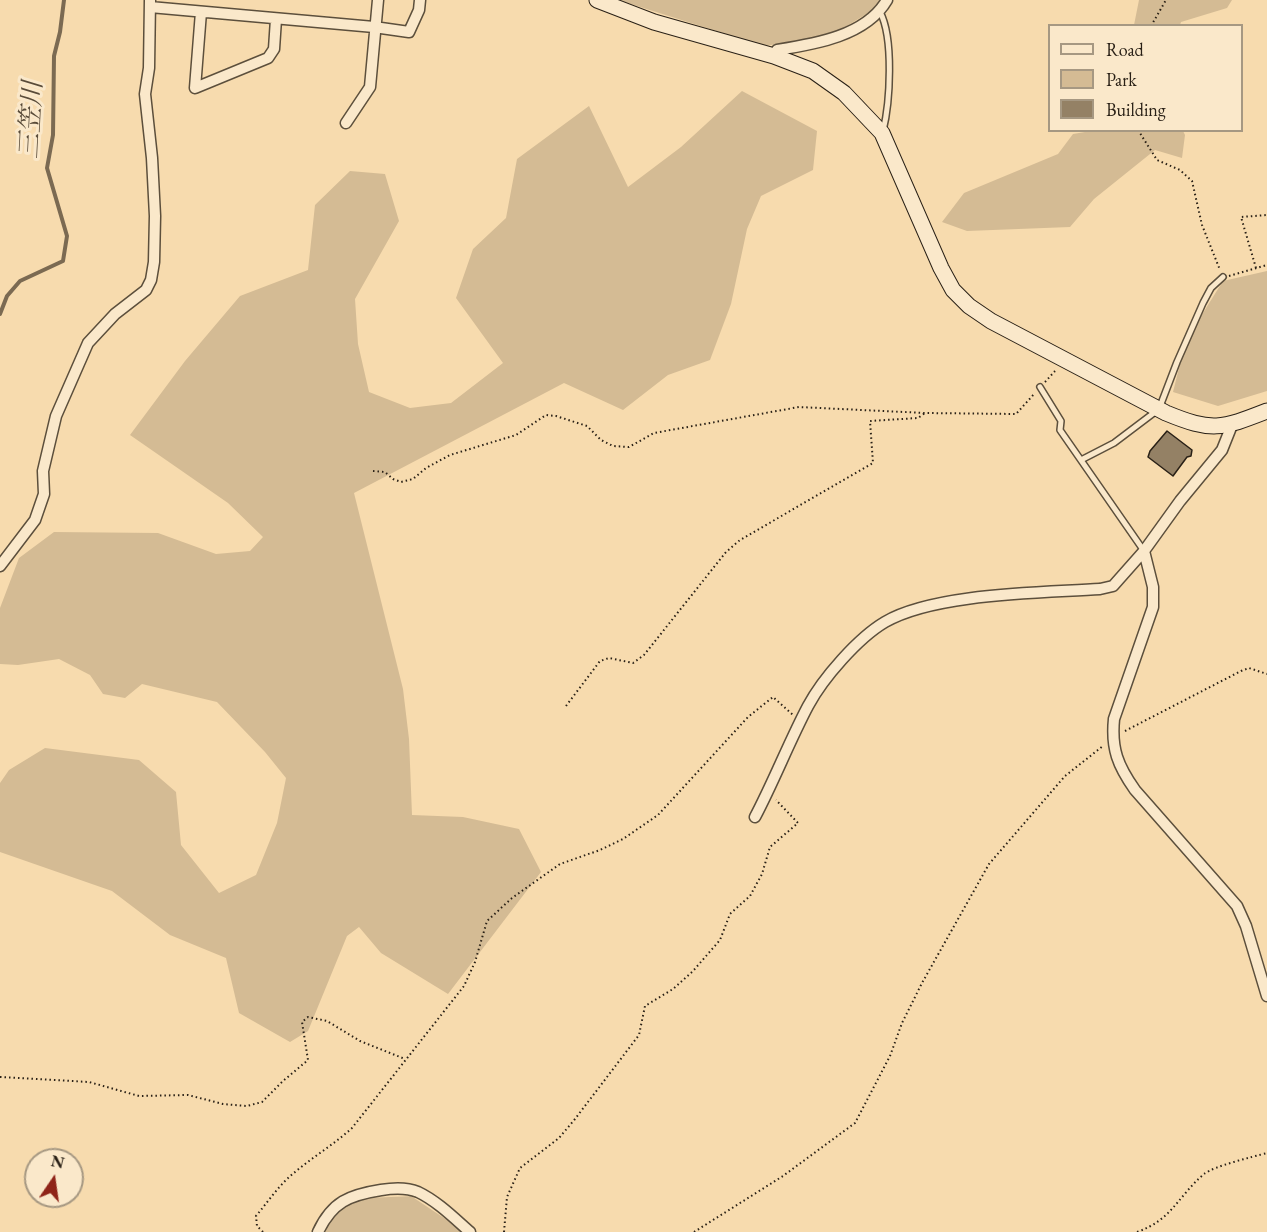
<!DOCTYPE html>
<meta charset="utf-8">
<style>
body{margin:0}
#map{position:relative;width:1267px;height:1232px;overflow:hidden;background:#f7dbae;font-family:"EB Garamond",serif}
canvas{display:block}
.legend{position:absolute;left:1048px;top:24px;width:195px;height:108px;box-sizing:border-box;background:#fae8ca;border:2px solid #a69882;margin:0;padding:8px 10px;list-style:none;font-size:18px;color:#292016}
.legend li{display:flex;align-items:center;gap:12px;height:30px}
.legend b{width:30px;border:2px solid #a69882}
.north{position:absolute;left:24px;top:1148px;width:60px;height:60px;box-sizing:border-box;background:#fae8ca;border:2px solid #a69882;border-radius:50%;rotate:13deg;font-size:16px;font-weight:700;line-height:24px;text-align:center;color:#292016}
.north::after{content:'';display:block;margin:auto;width:21px;height:27px;background:#8f2418;clip-path:polygon(50% 0,100% 100%,50% 72%,0 100%)}
</style>
<div id="map">
<canvas width="1267" height="1232"></canvas>
<ul class="legend">
<li><b style="height:8px;background:#fae8ca"></b>Road</li>
<li><b style="height:16px;background:#d4bb94"></b>Park</li>
<li><b style="height:16px;background:#948165"></b>Building</li>
</ul>
<div class="north">N</div>
</div>
<script>
const ctx = document.querySelector('canvas').getContext('2d');
ctx.lineJoin = 'round';
function fill(path, color) {
  ctx.fillStyle = color;
  ctx.fill(path, 'evenodd');
}
function strokePath(path, color, width, dash) {
  ctx.strokeStyle = color;
  ctx.lineWidth = width;
  ctx.lineCap = dash ? 'butt' : 'round';
  ctx.setLineDash(dash || []);
  ctx.stroke(path);
}
function drawText(font, color, halo, rows, align = 'center') {
  ctx.font = font + ' "EB Garamond","Noto Serif JP",serif';
  ctx.lineWidth = 6;
  ctx.setLineDash([]);
  ctx.textBaseline = 'middle';
  ctx.strokeStyle = halo;
  ctx.fillStyle = color;
  for (const [text, x, y, turn = 0] of rows) {
    ctx.save();
    ctx.translate(x, y);
    ctx.rotate((+turn || 0) * Math.PI / 180);
    ctx.textAlign = isNaN(turn) ? turn : align;
    if (halo) ctx.strokeText(text, 0, 0);
    ctx.fillText(text, 0, 0);
    ctx.restore();
  }
}
fill(new Path2D(`
 M618 0H880L873 10 840 30 813 39 764 46Z
 M1139 0H1232L1227 8 1181 22 1180 25H1134Z
 M742 91 817 131 813 170 761 196 747 229 731 304 710 360 668 375 623 410 564 383 354 493 403 689 409 739 412 815 463 817 519 829 541 872 448 994 381 953 359 927 347 936 308 1031 290 1042 239 1013 226 958 170 935 112 891 0 852V783L9 770 45 748 139 760 176 792 181 845 219 893 256 875 277 823 286 778 265 752 217 702 142 684 125 698 103 694 90 675 59 659 18 665 0 664V608L19 558 54 532 158 533 216 554 250 551 263 537 228 503 130 435 185 361 240 296 308 270 315 205 350 171 385 174 399 221 355 299 358 344 369 392 410 408 451 403 503 363 456 298 473 249 506 218 517 159 589 106 628 187 681 147Z
 M1091 131H1183L1185 135 1182 158 1155 150 1094 199 1070 227 967 231 942 222 964 193 1058 154 1073 134Z
 M1267 271V391L1218 406 1173 392 1186 340 1223 281Z
 M411 1196 465 1232H325C343 1192 374 1199 411 1196Z`), '#d4bb94');
strokePath(new Path2D(`
 M0 314 7 296 20 281 63 261 67 236 47 168 53 135 54 56 60 32 64 0`), '#7b6a52', 4);
const building = new Path2D(`
 M1167 431 1192 450 1191 456 1187 457 1173 476 1148 457 1150 451Z`);
fill(building, '#948165');
strokePath(building, '#292016', 1.5);
const lane = new Path2D(`
 M880 12C894 38 890 103 883 131
 M1040 387 1061 421 1060 430 1144 551
 M1081 460 1114 443 1159 409 1177 362 1203 303 1211 288 1223 277`);
const street = new Path2D(`
 M150 7 374 27 409 32 419 10 420 0
 M201 12 195 88 268 58 274 49 276 19
 M774 56 777 50C815 44 866 36 887 0
 M346 123 370 87 378 0
 M1144 551 1153 587V607L1114 719C1111 749 1118 766 1135 790L1237 906 1246 926 1267 996
 M0 566 35 520 44 494 43 471 56 416 88 343 115 314 146 290 151 280 154 262 155 216 152 158 145 94 149 68 150 0
 M755 817C774 781 789 742 808 706 823 678 858 638 885 622 935 593 1042 593 1100 589L1113 586 1144 551 1180 501 1222 450 1232 425
 M318 1232C332 1202 349 1195 381 1190 393 1188 406 1187 418 1192 437 1201 454 1218 470 1232`);
const secondary = new Path2D(`
 M597 0 654 22 774 56 813 71 844 93 882 133 941 268 953 290 969 306 991 321 1166 413C1212 432 1221 429 1267 411`);
strokePath(lane, '#5c4f3c', 8);
strokePath(street, '#5c4f3c', 13);
strokePath(secondary, '#292016', 17);
strokePath(new Path2D(`
 M1151 26 1166 0
 M1138 130 1157 160 1180 170 1192 181 1202 225 1220 270
 M1256 268 1241 217 1267 215
 M1229 276 1267 265
 M1045 382 1055 371
 M373 471 385 472 393 479 401 482 413 479 426 468 450 455 516 435 546 415 556 416 587 426 601 440 613 446 629 447 654 433 799 407 925 413 1016 414 1035 393
 M566 706 600 661 609 658 633 663 644 655 726 552 740 540 873 463 870 421 918 418 925 413
 M1125 731 1241 671 1249 668 1267 674
 M0 1077 89 1082 139 1096 188 1095 223 1104 247 1106 262 1102 283 1081 308 1060 302 1022 308 1017 327 1021 360 1041 405 1059
 M263 1232 257 1226 256 1216C266 1204 275 1191 286 1180 306 1161 331 1147 352 1128L464 986 475 962 487 921 512 898 560 864 600 850 623 839 658 815 748 717 773 697 793 715
 M504 1232 507 1197 520 1168 559 1138 575 1119 639 1035 645 1006 673 989 693 971 720 940 730 914 750 896 762 874 770 847 798 823 776 800
 M694 1232 783 1176 855 1123 890 1056 902 1023 922 983 989 864 1065 776 1103 746
 M1137 1232C1172 1220 1178 1196 1204 1174 1214 1166 1252 1157 1267 1153`), '#292016', 2, [1.5, 3]);
strokePath(lane, '#fae8ca', 5);
strokePath(street, '#fae8ca', 10);
strokePath(secondary, '#fae8ca', 15);
drawText('italic 26px', '#594b39', '#fae8ca', [
 ["三笠川",32,120,-87]
]);
</script>
